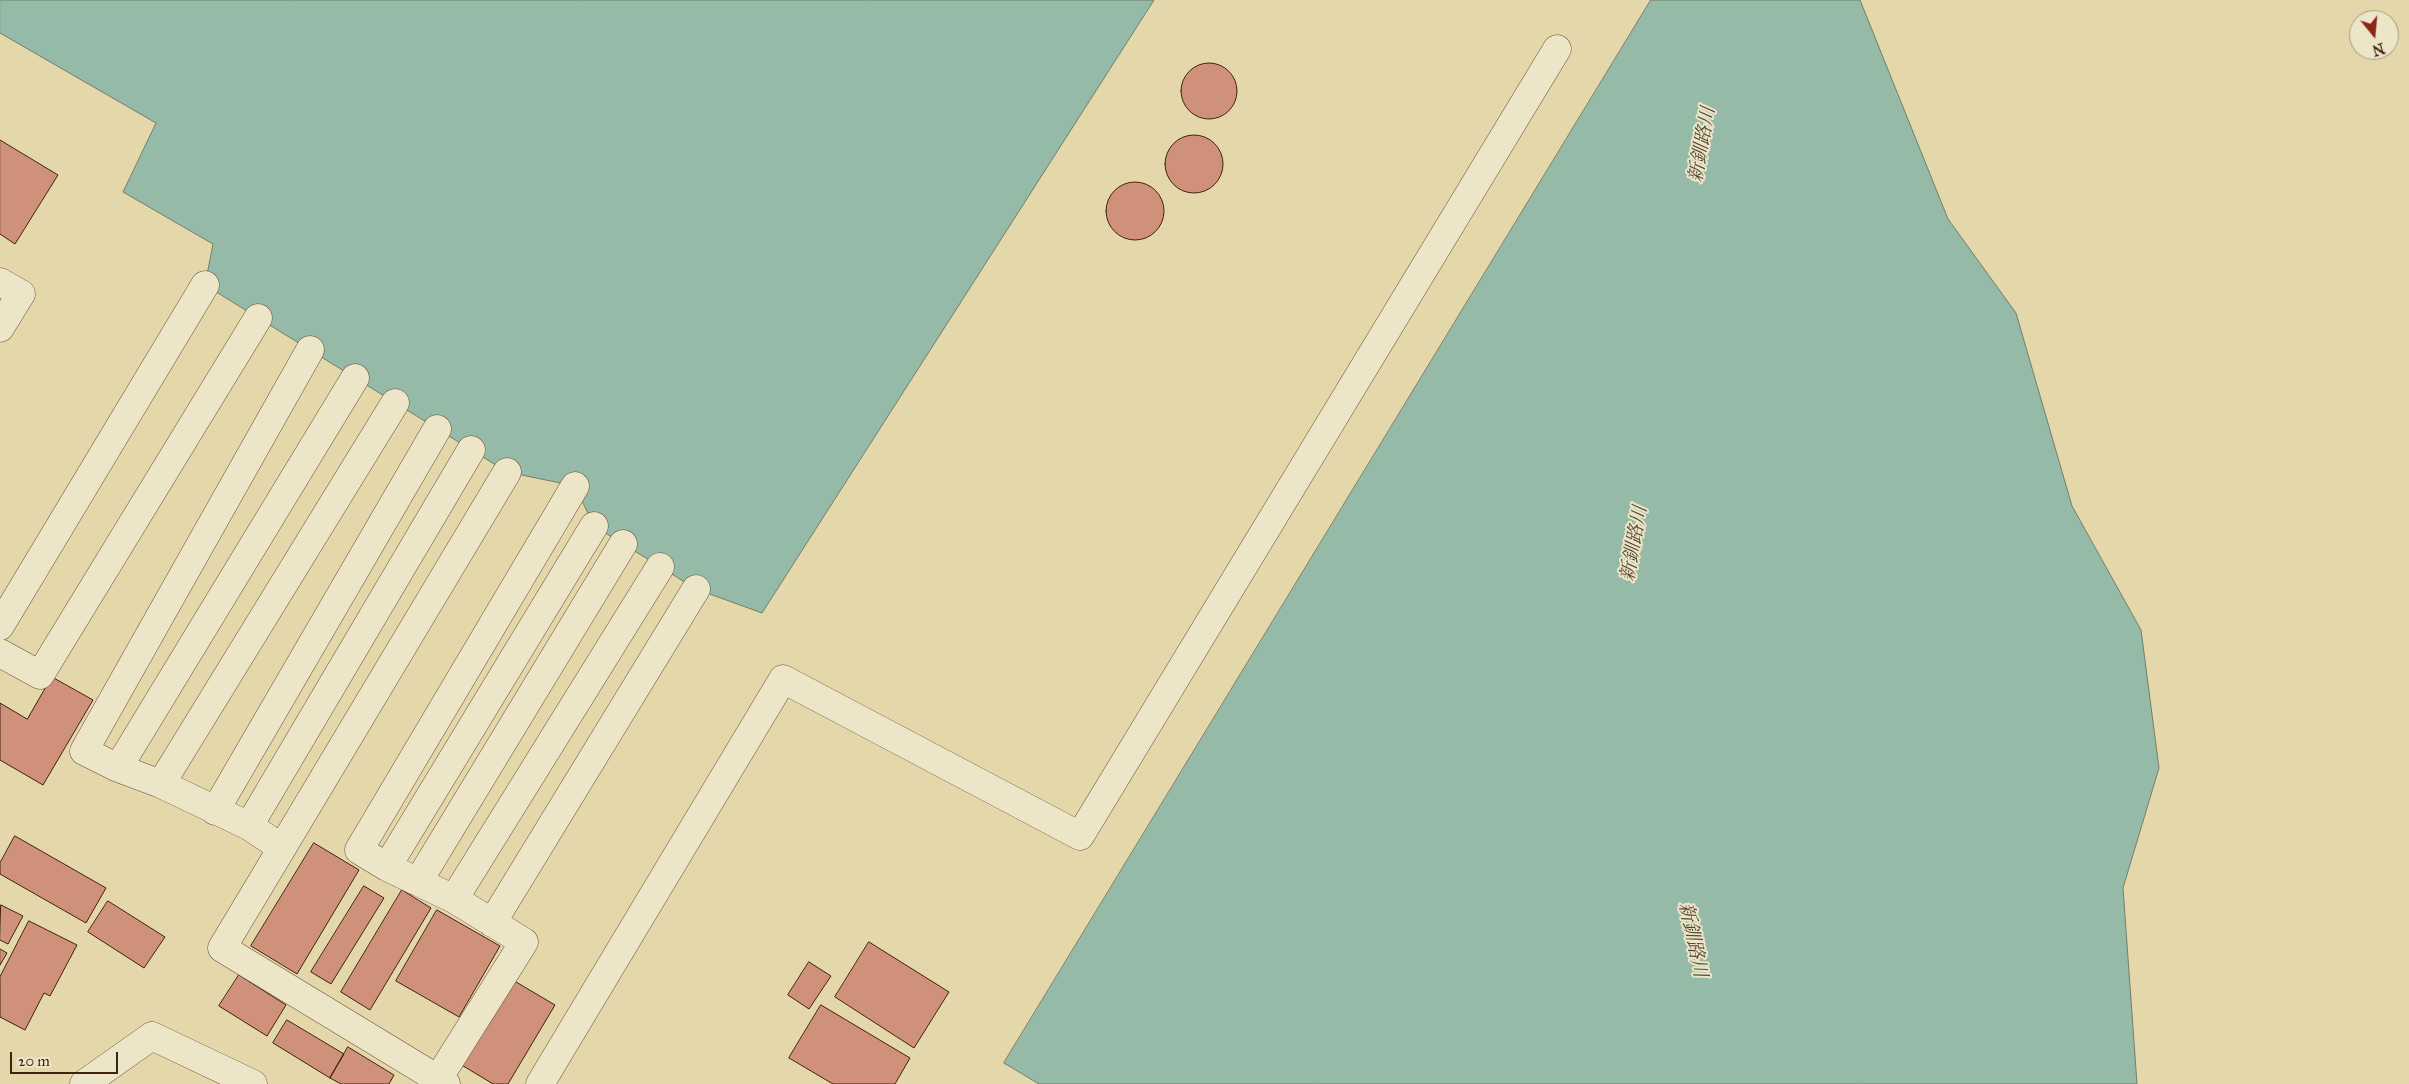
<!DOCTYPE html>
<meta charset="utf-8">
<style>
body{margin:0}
#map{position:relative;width:2409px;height:1084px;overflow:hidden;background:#e4d7aa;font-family:"IM FELL Great Primer",serif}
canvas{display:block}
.north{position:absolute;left:2349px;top:10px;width:50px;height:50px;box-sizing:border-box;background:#ede5c8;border:1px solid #a8977e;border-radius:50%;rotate:163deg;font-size:14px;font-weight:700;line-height:20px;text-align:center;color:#40220f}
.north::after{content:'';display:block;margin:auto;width:18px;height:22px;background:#8f2418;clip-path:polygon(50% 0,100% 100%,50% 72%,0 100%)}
.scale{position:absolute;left:10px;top:1052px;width:108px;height:22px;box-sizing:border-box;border:2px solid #40220f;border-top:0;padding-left:6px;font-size:15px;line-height:18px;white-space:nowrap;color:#40220f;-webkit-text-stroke:4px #ede5c8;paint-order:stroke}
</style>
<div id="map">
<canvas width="2409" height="1084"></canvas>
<div class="north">N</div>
<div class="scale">20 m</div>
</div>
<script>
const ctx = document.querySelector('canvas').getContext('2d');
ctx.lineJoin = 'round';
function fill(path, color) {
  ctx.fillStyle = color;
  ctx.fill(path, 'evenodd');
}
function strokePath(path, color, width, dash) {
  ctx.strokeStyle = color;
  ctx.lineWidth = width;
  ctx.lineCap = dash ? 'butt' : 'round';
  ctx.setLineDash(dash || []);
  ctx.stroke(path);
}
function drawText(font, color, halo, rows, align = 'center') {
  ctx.font = font + ' "IM FELL Great Primer","Noto Serif JP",serif';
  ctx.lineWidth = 4;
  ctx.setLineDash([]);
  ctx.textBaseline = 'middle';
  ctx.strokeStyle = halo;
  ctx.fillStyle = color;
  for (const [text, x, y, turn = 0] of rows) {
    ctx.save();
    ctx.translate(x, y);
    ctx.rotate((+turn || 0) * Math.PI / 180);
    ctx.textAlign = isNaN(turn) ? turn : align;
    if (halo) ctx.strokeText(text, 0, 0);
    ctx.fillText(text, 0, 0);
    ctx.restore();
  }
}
const water = new Path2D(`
 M0 0H1154L762 613 696 589 594 526 575 486 507 472 205 285 213 244 123 192 156 123 0 33Z
 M1651 0H1860L1948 219 2016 313 2072 506 2141 630 2159 768 2123 888 2137 1084H1039L1004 1063Z`);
fill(water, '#95baa8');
strokePath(water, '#737d6b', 1);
const building = new Path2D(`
 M1181 91a28 28 0 1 1 56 0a28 28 0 1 1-56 0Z
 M1165 164a29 29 0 1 1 58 0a29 29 0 1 1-58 0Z
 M0 140 58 175 15 244 0 234Z
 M1106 211a29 29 0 1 1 58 0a29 29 0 1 1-58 0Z
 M52 677 93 700 43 785 0 760V703L27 719Z
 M15 836 106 888 86 923 0 874V863Z
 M314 843 359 870 297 974 251 946Z
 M364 886 384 898 331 984 311 972Z
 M402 890 431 908 370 1010 341 992Z
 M108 901 165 937 144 968 88 932Z
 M1 905 23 916 8 944 0 940Z
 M437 910 500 946 459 1017 396 981Z
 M29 921 77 945 50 996 44 993 25 1030 0 1017V977Z
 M869 942 949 992 914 1048 835 997Z
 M0 949 7 953 0 965Z
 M809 962 831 976 809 1009 788 995Z
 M239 975 286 1005 267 1036 219 1006Z
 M511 979 555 1005 508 1084H493L460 1064Z
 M821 1005 910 1058 895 1084H833L789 1058Z
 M287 1020 344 1054 330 1078 273 1043Z
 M348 1047 394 1075 389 1084H341L330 1078Z`);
fill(building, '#d0917b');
strokePath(building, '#40220f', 1);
const minor = new Path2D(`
 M0 282 21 294 0 328
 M310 350 84 751 118 768 161 784 249 826 282 848 222 948 446 1084
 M0 626 205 285
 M0 653 40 675 258 318
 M118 768 355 378
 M161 784 395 403
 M215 811 437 429
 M249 826 471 450
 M282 848 507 472
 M387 867 594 526
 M418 882 623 544
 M454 899 660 567
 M492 923 696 589
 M438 1079 524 942 454 899 387 867 359 850 575 486
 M84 1084 152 1036 253 1084
 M540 1084 783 679 1080 836 1557 49`);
strokePath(minor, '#694f36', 29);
strokePath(minor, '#ede5c8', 28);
drawText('italic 19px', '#554835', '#ede5c8', [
 ["新釧路川",1703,145,-80],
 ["新釧路川",1635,544,-80],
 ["新釧路川",1692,940,78]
]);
</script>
